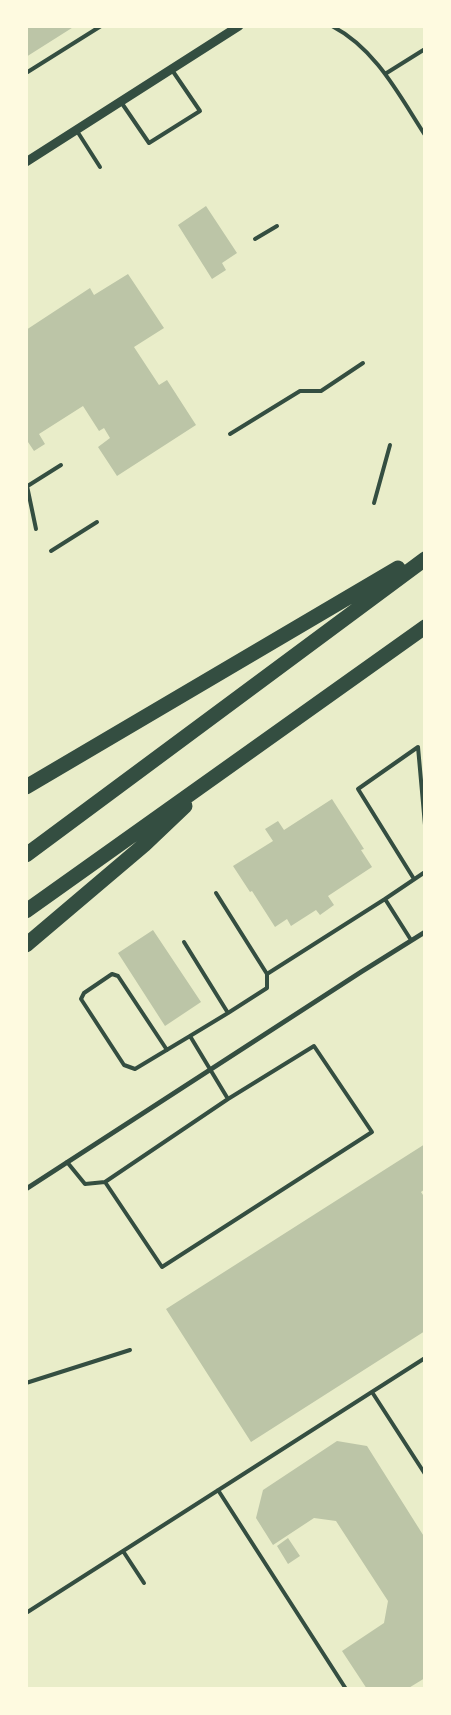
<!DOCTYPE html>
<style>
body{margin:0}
#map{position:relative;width:451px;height:1715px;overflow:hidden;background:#e9edc9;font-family:"Fira Sans Condensed",sans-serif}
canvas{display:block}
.frame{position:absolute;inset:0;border:28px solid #fefae0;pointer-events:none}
</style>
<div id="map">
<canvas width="451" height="1715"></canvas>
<div class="frame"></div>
</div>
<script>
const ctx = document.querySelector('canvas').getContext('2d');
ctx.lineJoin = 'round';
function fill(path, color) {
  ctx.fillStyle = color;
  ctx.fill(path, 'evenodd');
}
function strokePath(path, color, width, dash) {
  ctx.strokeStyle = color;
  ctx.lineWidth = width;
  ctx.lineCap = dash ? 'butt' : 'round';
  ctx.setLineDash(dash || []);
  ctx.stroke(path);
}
fill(new Path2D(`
 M26 26H75L26 57Z
 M206 206 237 253 222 263 226 270 212 279 178 225Z
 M128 274 164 328 134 347 159 385 167 380 196 425 117 476 98 447 110 438 104 428 99 431 83 406 39 434 45 444 34 451 26 439V330L90 288 94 295Z
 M332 799 364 849 361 850 372 867 328 896 334 905 320 915 316 910 291 926 287 919 275 927 252 891 250 892 233 866 273 841 265 829 278 821 284 830Z
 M153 930 201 1002 165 1026 118 953Z
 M425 1144V1189L421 1192 425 1198V1331L251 1442 166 1309Z
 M337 1441 367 1446 425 1538V1678L407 1689H367L342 1651 384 1623 388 1601 336 1521 314 1518 273 1545 256 1518 263 1490Z
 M288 1538 300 1556 288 1564 277 1546Z`), '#bcc5a7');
strokePath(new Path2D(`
 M332 26C376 49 399 95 425 135
 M26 73 101 26
 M385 74 425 49
 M121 102 149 143 200 111 172 70
 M77 131 100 167
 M255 239 277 226
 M230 434 300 391H321L363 363
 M27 486 36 529
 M26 487 61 465
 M374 503 390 445
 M51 551 97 522
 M414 879 358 789 418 747 425 825
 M216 893 267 974 385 899
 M411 940 385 899 425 872
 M184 942 228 1013 190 1036 228 1099 314 1046 372 1132 162 1267 105 1182 228 1099
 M228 1013 267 988V974
 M167 1050 118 976 112 974 84 993 81 999 124 1065 135 1069 190 1036
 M67 1162 85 1184 105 1182
 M26 1383 130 1350
 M372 1392 425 1474
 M218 1490 346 1689
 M123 1551 144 1583
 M26 1613 425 1358`), '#344e41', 4);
strokePath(new Path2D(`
 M26 1189 361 972 425 932`), '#344e41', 5);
strokePath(new Path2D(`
 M26 162 239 26`), '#344e41', 9);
strokePath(new Path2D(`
 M26 787 398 568
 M26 855 425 559
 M26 911 425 627
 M26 945 144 845 185 806`), '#344e41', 15);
</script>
